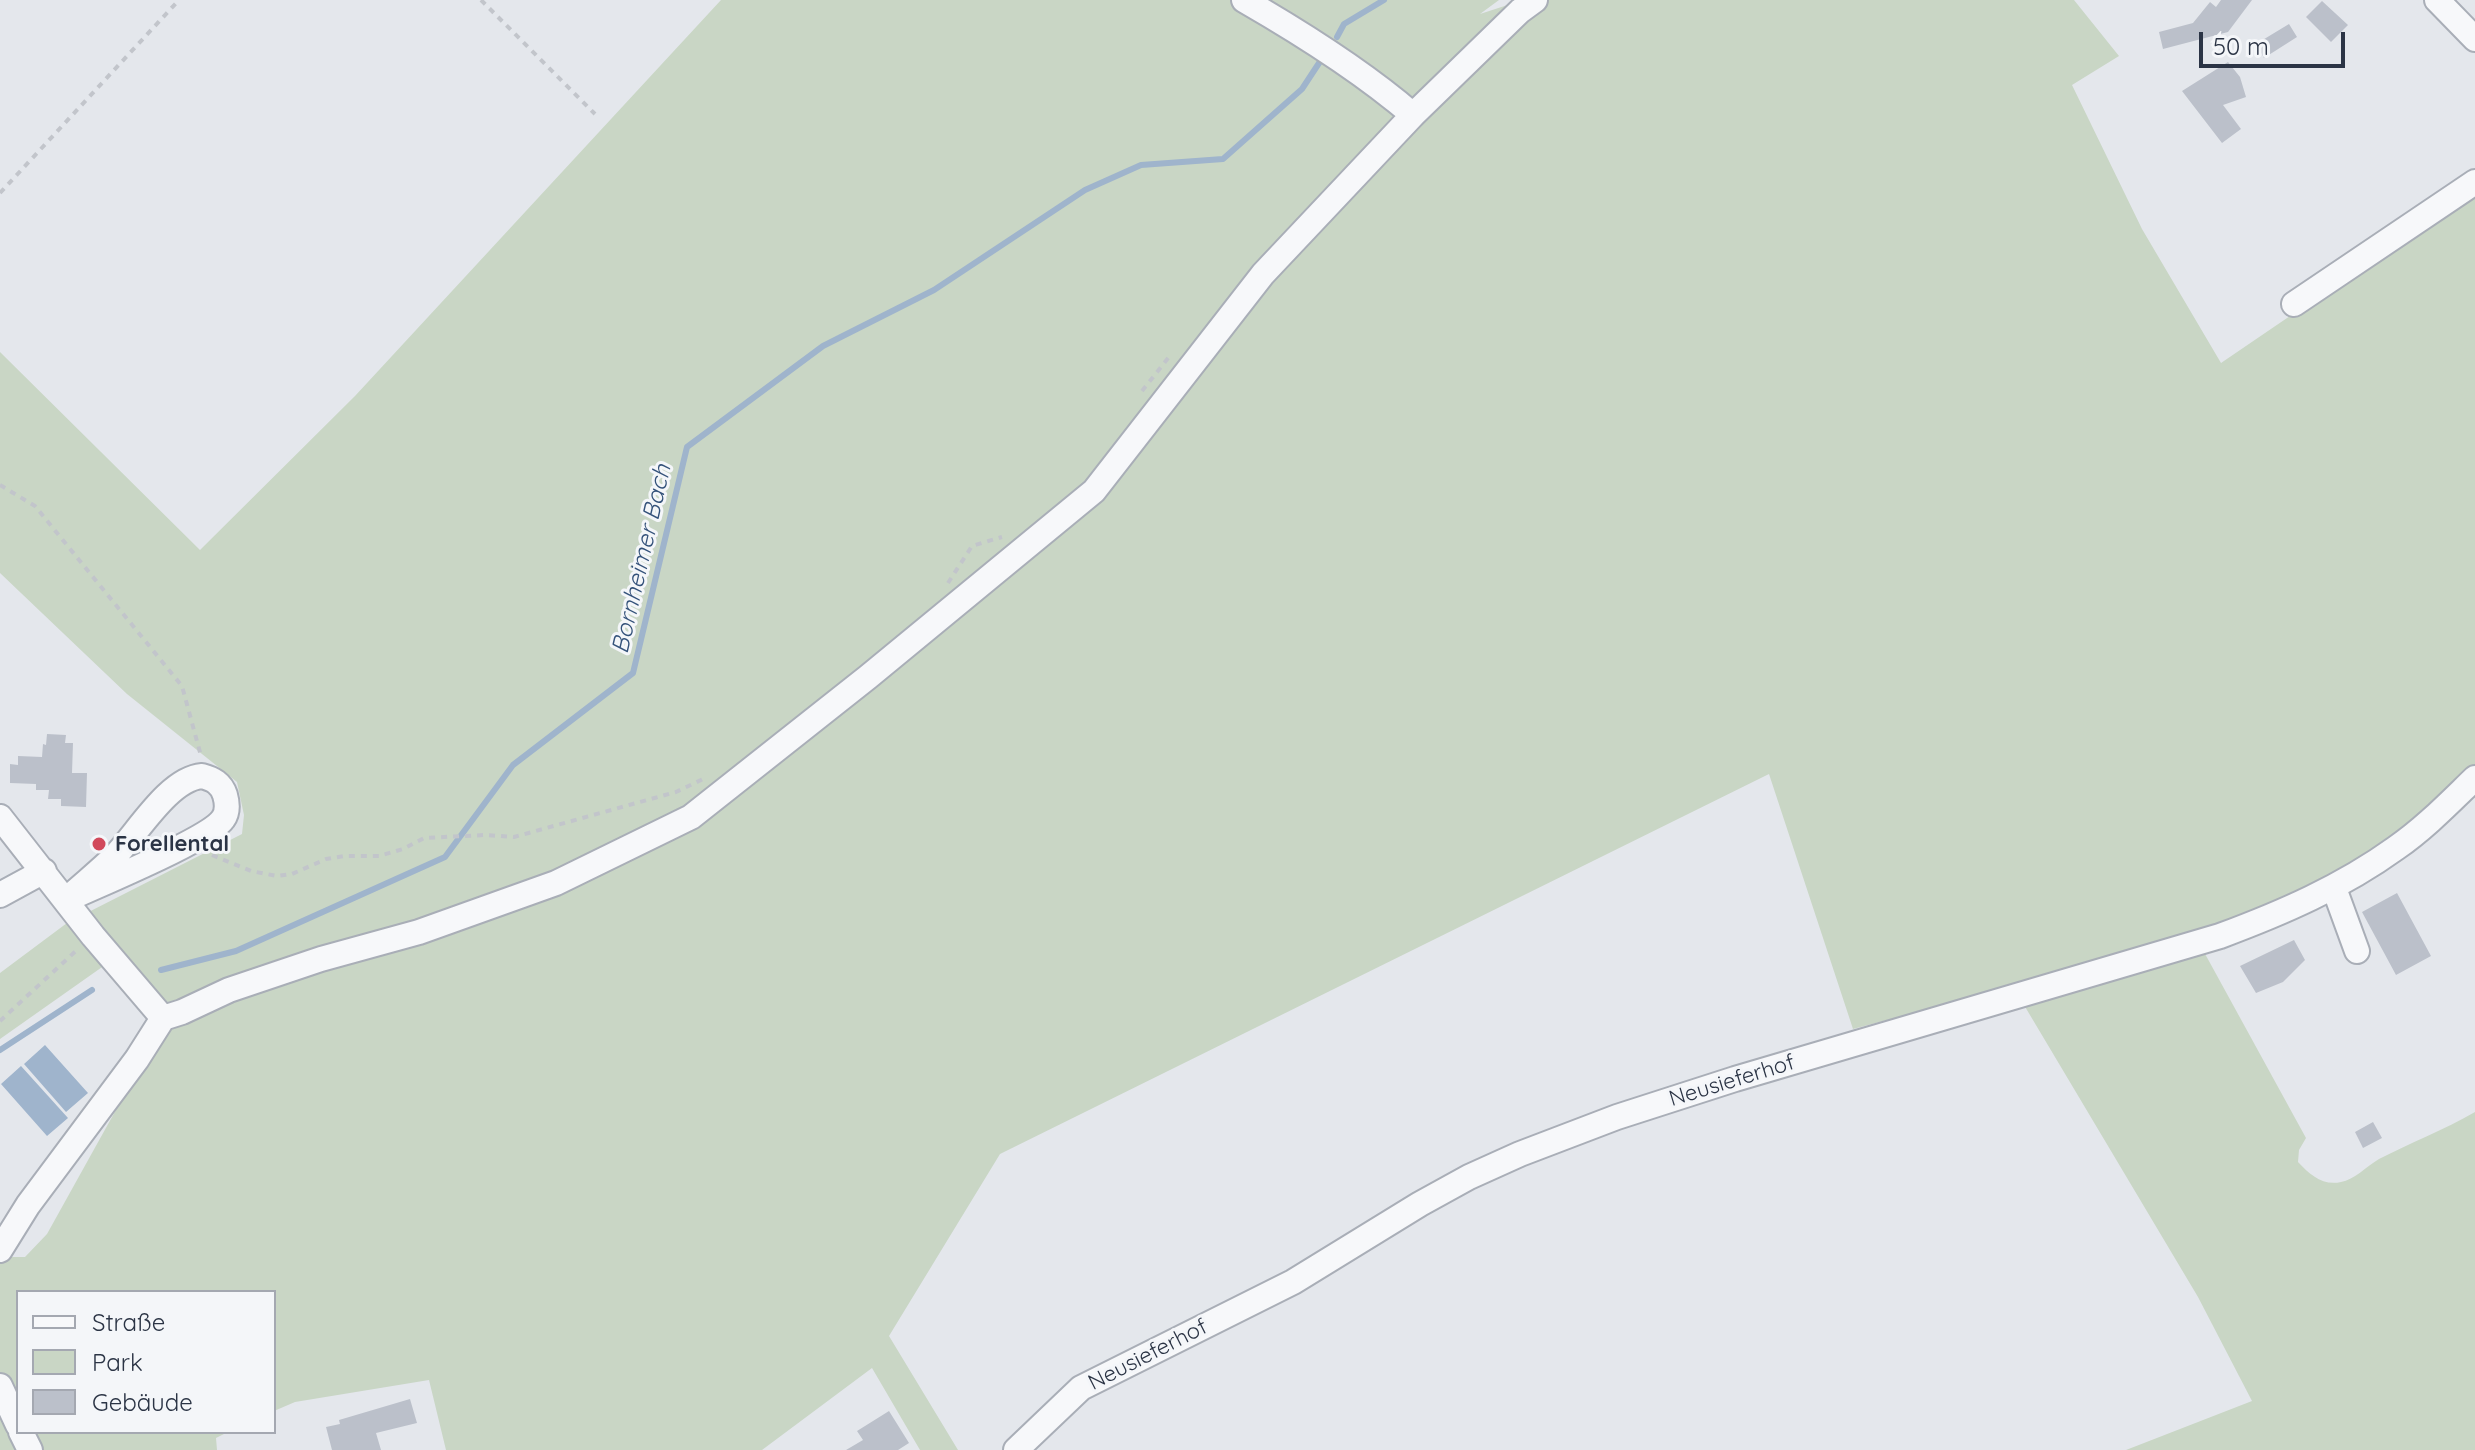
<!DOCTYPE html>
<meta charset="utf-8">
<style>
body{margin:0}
#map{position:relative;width:2475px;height:1450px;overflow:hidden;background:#e4e7ec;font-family:Quicksand,sans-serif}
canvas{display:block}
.legend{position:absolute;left:16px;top:1290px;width:260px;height:144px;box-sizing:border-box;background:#f4f6f9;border:2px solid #a4a8b1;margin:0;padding:10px 14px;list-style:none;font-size:24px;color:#2b3445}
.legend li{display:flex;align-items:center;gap:16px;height:40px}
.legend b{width:40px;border:2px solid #a4a8b1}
.scale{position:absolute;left:2199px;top:32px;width:146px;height:36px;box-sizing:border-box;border:4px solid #2b3445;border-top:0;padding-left:10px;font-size:24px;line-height:28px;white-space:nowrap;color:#2b3445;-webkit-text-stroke:6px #f4f6f9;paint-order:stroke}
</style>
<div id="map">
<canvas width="2475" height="1450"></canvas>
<ul class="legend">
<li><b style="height:10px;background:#f7f8fa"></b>Straße</li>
<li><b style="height:22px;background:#c9d6c5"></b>Park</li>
<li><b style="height:22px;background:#bbc0ca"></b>Gebäude</li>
</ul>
<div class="scale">50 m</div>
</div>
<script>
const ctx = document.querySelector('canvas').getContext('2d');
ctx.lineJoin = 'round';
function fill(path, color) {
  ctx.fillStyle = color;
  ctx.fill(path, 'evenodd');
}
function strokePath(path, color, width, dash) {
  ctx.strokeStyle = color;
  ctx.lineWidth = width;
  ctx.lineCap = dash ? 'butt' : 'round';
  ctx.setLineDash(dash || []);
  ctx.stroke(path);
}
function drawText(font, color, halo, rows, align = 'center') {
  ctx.font = font + ' Quicksand,sans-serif';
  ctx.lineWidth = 6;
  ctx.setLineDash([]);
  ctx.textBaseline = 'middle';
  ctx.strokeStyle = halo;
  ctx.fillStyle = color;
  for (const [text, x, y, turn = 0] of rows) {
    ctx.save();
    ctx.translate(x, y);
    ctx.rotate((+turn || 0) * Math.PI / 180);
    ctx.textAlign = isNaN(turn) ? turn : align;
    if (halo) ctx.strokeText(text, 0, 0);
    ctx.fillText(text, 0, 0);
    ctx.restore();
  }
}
fill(new Path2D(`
 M721 0H1499L1480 14 1523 0H2074L2119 56 2072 85 2142 229 2221 363 2475 190V778L2393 843 2216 933 1853 1029 1769 774 1000 1154 889 1336 958 1450H920L872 1368 762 1450H446L429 1380 295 1402 274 1411V1292H18V1432H228L216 1438 217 1450H0V1257H25L47 1234 162 1027 105 965 0 1039V973L67 923 242 834 244 815 237 782 127 694 0 573V352L200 550 355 396Z
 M2204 952 2306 1138 2299 1150 2298 1162C2310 1175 2323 1186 2341 1182 2354 1180 2367 1166 2379 1159 2410 1143 2444 1130 2475 1112V1450H2126L2252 1401 2198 1297 2024 1005Z`), '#c9d6c5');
fill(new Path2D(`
 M45 1045 88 1093 66 1112 24 1064Z
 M21 1066 68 1118 47 1136 1 1084Z`), '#9fb4cc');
strokePath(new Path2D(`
 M1337 37 1344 24 1384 0
 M161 970 236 951 445 857 513 765 633 673 687 447 823 346 934 290 1085 190 1141 165 1223 159 1302 89 1321 60
 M0 1050 92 990`), '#9fb4cc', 6);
fill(new Path2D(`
 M2221 0H2252L2228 32 2163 49 2159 32 2193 23 2210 2 2216 7Z
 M2322 1 2348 25 2331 42 2306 17Z
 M2289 24 2297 37 2264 58 2256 44Z
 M2228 62 2240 77 2246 97 2223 105 2241 129 2222 143 2182 91Z
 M47 734 66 735 65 743H73L72 773H87L86 807 61 806V799H48L49 790H36V784L10 783V764L18 765V756L42 757 43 744 46 745Z
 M2397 893 2431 956 2396 975 2362 912Z
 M2294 940 2305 960 2283 982 2256 993 2240 966Z
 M2373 1122 2382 1138 2363 1148 2355 1132Z
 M410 1399 417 1423 376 1433 381 1450H332L326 1427 340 1424 339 1420Z
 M889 1411 909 1443 898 1450H846L863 1440 857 1431Z`), '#bbc0ca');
const minor = new Path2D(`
 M1244 0C1303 34 1362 71 1413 115
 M2437 0 2475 39
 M2294 304 2475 182
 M202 776C213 779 221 783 225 795 227 802 228 812 223 819 209 840 95 886 66 900 82 885 99 872 114 857 137 834 168 779 202 776Z
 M0 817 93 936 163 1018
 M2334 888 2357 951
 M0 895 44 871
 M0 1250 28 1205 137 1059 163 1018 182 1012 229 990 321 959 419 932 556 883 691 817 868 677 1094 491 1263 274 1413 115 1520 11 1535 0
 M0 1386 18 1425
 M21 1432 30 1450
 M1016 1450 1081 1388 1293 1282 1420 1204 1469 1177 1520 1154 1617 1117 1735 1079 2220 936C2282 913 2342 887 2396 848 2425 828 2450 802 2475 778`);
strokePath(minor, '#a9aeb7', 28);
strokePath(new Path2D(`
 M481 0 595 114
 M0 193 179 0
 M1142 391 1169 357
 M0 485 35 506 182 686 201 756
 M948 583 972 546 1002 537
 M212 855 251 871 277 876 292 874 326 859 344 856H379L403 849 424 838 485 835 514 837 676 792 703 779
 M0 1021 78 949`), '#c2c5cb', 4, [6, 6]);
strokePath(minor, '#f7f8fa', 24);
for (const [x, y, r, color] of [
 [99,844,8,"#d1495b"]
]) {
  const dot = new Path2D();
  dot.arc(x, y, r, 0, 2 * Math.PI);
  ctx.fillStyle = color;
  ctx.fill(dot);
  strokePath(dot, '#f4f6f9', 3);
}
drawText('bold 22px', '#2b3445', '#f4f6f9', [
 ["Forellental",115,844]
], 'left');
drawText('22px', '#2b3445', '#f4f6f9', [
 ["Neusieferhof",1732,1081,-17],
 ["Neusieferhof",1148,1355,-27]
]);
drawText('italic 24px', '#34527a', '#f4f6f9', [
 ["Bornheimer Bach",642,559,-77]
]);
</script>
